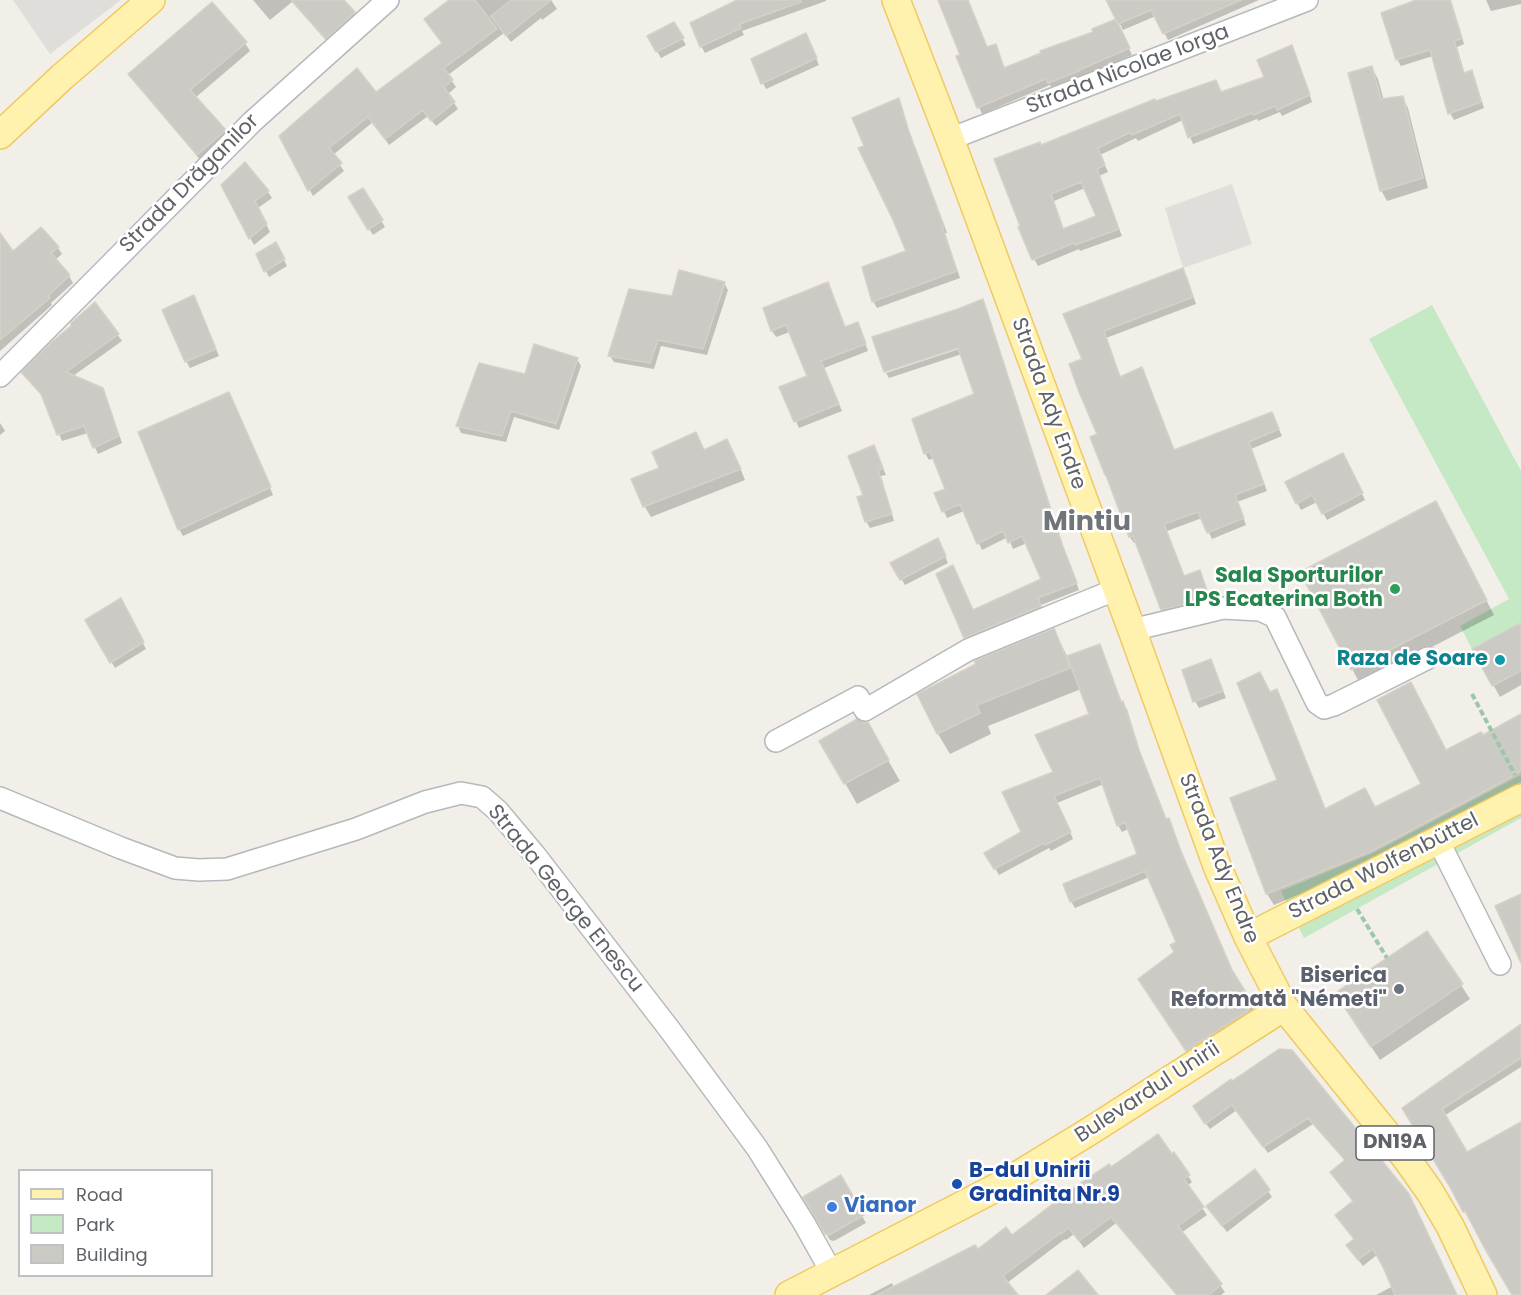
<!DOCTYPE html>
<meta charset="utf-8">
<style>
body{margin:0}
#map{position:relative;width:1521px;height:1295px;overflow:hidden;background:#f1efe8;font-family:Poppins,sans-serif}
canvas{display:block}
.legend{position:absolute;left:18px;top:1169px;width:195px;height:108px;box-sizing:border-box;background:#fff;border:2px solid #bfc1c3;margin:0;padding:8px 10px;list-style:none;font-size:18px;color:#5f6368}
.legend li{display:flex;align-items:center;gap:12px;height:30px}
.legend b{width:30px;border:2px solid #bfc1c3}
</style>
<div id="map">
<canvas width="1521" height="1295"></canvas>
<ul class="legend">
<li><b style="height:8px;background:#fff2af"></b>Road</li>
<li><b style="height:16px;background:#c5e8c5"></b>Park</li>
<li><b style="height:16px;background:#cccac5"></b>Building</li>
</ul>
</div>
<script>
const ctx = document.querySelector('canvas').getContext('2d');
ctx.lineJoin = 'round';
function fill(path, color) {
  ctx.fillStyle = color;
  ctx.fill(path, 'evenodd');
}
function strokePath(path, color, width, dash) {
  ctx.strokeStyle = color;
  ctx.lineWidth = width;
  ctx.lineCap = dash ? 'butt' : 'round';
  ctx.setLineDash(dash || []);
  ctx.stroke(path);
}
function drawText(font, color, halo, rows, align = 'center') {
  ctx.font = font + ' Poppins,sans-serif';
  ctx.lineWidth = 5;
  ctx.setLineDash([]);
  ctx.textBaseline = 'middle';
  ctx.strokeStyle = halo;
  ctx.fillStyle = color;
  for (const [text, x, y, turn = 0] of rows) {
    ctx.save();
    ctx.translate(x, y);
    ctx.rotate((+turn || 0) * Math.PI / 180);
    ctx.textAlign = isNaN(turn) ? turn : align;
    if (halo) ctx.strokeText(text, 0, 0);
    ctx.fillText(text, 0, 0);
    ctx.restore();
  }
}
fill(new Path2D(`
 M13 0H121L50 54Z
 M1232 184 1252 244 1183 268 1165 208Z`), '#e0deda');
fill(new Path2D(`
 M1432 305 1521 471V623L1472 649 1460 626 1509 599 1369 339Z
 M1521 775V782L1376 859 1286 902 1281 891 1373 853Z
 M1521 807V818L1304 938 1299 928 1435 852Z`), '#c5e8c5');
fill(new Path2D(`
 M253 0H342L354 13 359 22 331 46 292 2 270 20Z
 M452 0H551L557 9 542 20 541 18 511 42 504 33 448 75 456 87 448 94 458 109 436 126 428 116 389 145 373 122 333 155 344 171 313 196 281 137 376 94 443 44Z
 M740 0H826V1L742 31 744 35 705 53 701 46Z
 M941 0H968L987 48 996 46 1005 69 1119 28 1132 55 1053 89 1050 85 982 114 958 57 962 56Z
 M1108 0H1259L1168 40 1156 16 1123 30Z
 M1424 0H1451L1464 44 1457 47 1465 75 1471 72 1475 79 1484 108 1454 120 1450 113 1433 56 1401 66 1397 59Z
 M1486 0H1521V4L1491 11Z
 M674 24 686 45 661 58 649 37Z
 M809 42 819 65 766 89 763 83Z
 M245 43 250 51 195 98 224 131 229 139 202 162 135 82 130 74Z
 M1295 53 1312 102 1282 116 1280 112 1258 121 1257 119 1193 144 1183 120 1138 141 1136 138 1100 155 1108 172 1099 176 1122 236 1080 251 1079 249 1038 266 1034 259 1041 146 1155 103 1221 94 1266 78ZM1085 188 1098 217 1064 230 1054 201Z
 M1372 68 1378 79 1384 101 1402 97 1408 108 1428 188 1387 201 1381 190Z
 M898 100 902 107 911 137 947 233H945L960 278 877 308 873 301 908 252 866 147Z
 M245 164 268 192 272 198 258 208 270 232 254 245 223 185Z
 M363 190 385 227 373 235 350 198Z
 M276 244 287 266 269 277 266 271Z
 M58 248 62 254 55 260 69 276 73 283 51 303 52 305 0 351V250L13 253Z
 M1183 270 1187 277 1196 304 1106 338 1121 378 1145 376 1175 452 1272 414 1282 436 1251 449 1267 491 1237 502 1246 525 1212 539 1202 518 1167 531 1185 578 1203 579 1209 595 1195 600 1198 606 1167 616 1163 609 1137 542 1134 543 1130 537 1110 480 1084 360 1065 314Z
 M724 283 728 290 707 355 661 346 654 369 614 362 610 356 673 297Z
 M828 284 846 329 861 331 868 351 824 368 842 411 799 428 781 388 809 377 790 332 776 337 772 331 765 309Z
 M982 301 986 307 1065 552 1079 590 1041 605 1044 613 969 644 966 637 973 611 1043 580 1027 543 1013 549 1008 537 982 550 964 511 947 518 936 494 947 490 934 458 929 460 925 453 975 394 962 354 889 378 886 373 965 347 958 310Z
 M95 304 122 341 73 376 102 389 106 396 122 443 98 454 88 433 62 441 44 398 27 379 23 373 70 328V326Z
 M197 304 219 356 190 368 186 361Z
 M577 359 581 366 559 430 514 417 506 442 461 433 458 426 526 376Z
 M233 400 273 495 183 536 179 529Z
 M0 423 5 431 0 435Z
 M874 447 886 475 881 476 894 521 870 528 866 521 865 496Z
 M704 451H733L745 480 651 517 645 507 633 480Z
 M1346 461 1365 500 1327 520 1317 502 1301 510 1287 483Z
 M1443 517 1494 615 1360 684 1302 572Z
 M941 547 948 563 905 585 892 563Z
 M124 607 146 649 115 668 87 620Z
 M1521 625V685L1500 697 1474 650Z
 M1054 630 1068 658 1099 645 1103 652 1122 703 1127 709 1142 758 1166 820 1172 826 1184 858 1235 978 1253 1007 1252 1017 1191 1057 1144 986 1176 952 1178 943 1149 877 1075 908 1071 901 1139 855 1130 828 1122 832 1118 825 1104 784 1057 803 1073 839 1051 851 1049 848 999 875 986 853 1023 832 1055 773 1091 715 1081 689 988 726 991 734 950 754 938 734 919 695Z
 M1211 661 1226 698 1199 708 1195 701Z
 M1276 691 1283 702 1326 810 1375 809 1423 784 1446 752 1482 737 1521 716V787L1378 861 1274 905 1267 894 1232 799 1279 781 1270 693Z
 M867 724 900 781 857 804 821 741Z
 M1461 985 1470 999 1380 1060 1336 994Z
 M1521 1026V1067L1444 1116 1467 1154 1521 1124V1295H1514L1453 1189 1404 1109Z
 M1279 1051 1456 1295H1376L1393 1286 1378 1254 1363 1266 1352 1252 1355 1240 1337 1216 1354 1202 1346 1161 1313 1124 1268 1153 1237 1110 1210 1129 1198 1113 1231 1083Z
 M1111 1169 1188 1176 1192 1182 1187 1186 1207 1215 1181 1233 1225 1292 1221 1295H1177L1116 1223 1084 1248 1074 1234 1066 1240 1065 1239 1007 1283 1016 1295H869L892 1283 894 1288 1012 1237Z
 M840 1177 866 1223 834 1241 830 1240 805 1198Z
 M1268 1191 1272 1197 1227 1232 1212 1213Z`), '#0003');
const building = new Path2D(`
 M291 0H344L355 12 326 39Z
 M449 0H475L497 29 444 68 453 80 444 87 455 102 431 121 423 110 385 139 368 117 329 148 342 163 308 191 279 136 357 68 376 92 442 43 424 19Z
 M511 0H551L506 36 491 16Z
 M737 0H800L801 2 740 24 741 28 700 47 690 23Z
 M938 0H968L987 47 996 44 1004 68 1041 53 1040 51 1093 32 1092 29 1116 19 1130 48 1079 70V71L1048 83 1046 79 977 108 956 56 960 55Z
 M1106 0H1241L1163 34 1151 10 1118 24Z
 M1416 0H1450L1462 38 1454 41 1464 73 1472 70 1481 102 1448 114 1430 50 1396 60 1381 13Z
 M212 2 247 42 190 90 226 130 197 155 128 74Z
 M674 22 684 38 656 52 647 36Z
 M806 33 817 58 761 84 751 59Z
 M1292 45 1310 95 1277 110 1275 106 1253 115 1252 113 1188 138 1180 114 1132 135 1131 132 1098 148 1105 165 1097 169 1119 229 1075 245 1074 243 1032 260 1018 227 1020 226 994 159 1040 142 1041 145 1155 99 1156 101 1216 80 1221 92 1264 77 1257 60ZM1081 182 1096 216 1063 229 1051 194Z
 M1372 66 1381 99 1403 96 1423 178 1380 191 1348 73Z
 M899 98 908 129 944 226H942L957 271 872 302 862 267 906 251 893 220 858 148 864 146 852 118Z
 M245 162 269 191 255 201 267 224 249 239 221 185Z
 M363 188 383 220 368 230 348 197Z
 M41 227 59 247 51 253 70 275 48 296 50 298 0 340V233L13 251Z
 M276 242 285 259 264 272 256 254Z
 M1183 268 1193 297 1104 331 1120 377 1142 367 1174 450 1272 412 1279 429 1249 442 1264 484 1235 495 1244 518 1207 533 1198 512 1164 524 1184 576 1200 570 1206 588 1193 593 1195 599 1178 606 1161 610 1133 536 1129 537 1106 475H1105L1090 437 1097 434 1079 392 1069 364 1082 359 1063 314Z
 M679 270 725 282 703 349 658 340 650 363 608 356 629 289 672 296Z
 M828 282 845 327 858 322 866 344 821 361 839 404 794 422 779 387 807 376 786 325 771 331 763 308Z
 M194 295 216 349 185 362 162 310Z
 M983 299 1062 544 1077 583 1038 598 1041 606 964 638 936 574 953 565 973 610 1041 579 1022 536 1008 543 1003 531 977 544 960 504 942 512 934 493 945 489 930 451 924 454 912 419 974 394 958 348 884 372 872 337 958 309Z
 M95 302 119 334 66 372 103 388 119 436 93 448 84 426 57 435 41 394 21 372 52 342 71 326V323Z
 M534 344 578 358 556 424 511 411 502 436 456 426 479 363 525 374Z
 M229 392 271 487 178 530 138 432Z
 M696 432 704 450 727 439 741 469 643 507 631 479 659 468 652 452Z
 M874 445 883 468 878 470 892 514 865 522 857 497 863 495 848 456Z
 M1343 453 1363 493 1322 514 1312 495 1296 504 1285 482Z
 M1436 501 1487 600 1351 670 1300 572Z
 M938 538 946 556 900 580 890 563Z
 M121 598 144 642 110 663 85 620Z
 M1521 623V671L1492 686 1472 649Z
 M1054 628 1070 668 977 705 980 713 937 734 917 694 976 664 974 661Z
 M1100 644 1121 702 1123 701 1139 750 1166 819 1169 818 1180 849 1232 970 1250 999 1249 1010 1186 1051 1138 979 1174 952 1170 945 1176 942 1145 871 1070 902 1063 884 1137 854 1125 822 1117 826 1100 778 1054 796 1071 832 1045 845 1044 843 994 869 984 853 1021 832 1002 792 1053 772 1035 735 1089 714 1067 656Z
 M1211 659 1223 691 1193 702 1182 670Z
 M1260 672 1270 692 1277 689 1325 809 1365 788 1375 807 1421 784 1377 700 1411 682 1446 750 1481 732 1483 735 1521 714V771L1506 780 1372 851 1266 894 1230 798 1277 780 1237 683Z
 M857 719 864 723 868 722 889 760 844 784 819 741Z
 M1521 894V963L1495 906Z
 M1427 931 1463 984 1371 1047 1335 993Z
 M1521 1024V1058L1442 1109 1467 1152 1521 1122V1295H1512L1484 1247 1465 1211 1463 1212 1450 1187 1402 1108Z
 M1279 1049 1292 1050 1409 1194 1457 1295H1395L1383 1267 1373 1249 1358 1260 1346 1245 1354 1239 1335 1215 1353 1201 1330 1172 1345 1160 1308 1118 1263 1147 1232 1105 1205 1124 1193 1106 1231 1079 1232 1081Z
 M1158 1134 1172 1154 1174 1152 1190 1175 1184 1179 1204 1207 1178 1226 1222 1284 1209 1295H1177L1111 1217 1079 1241 1069 1228 1061 1234 1060 1233 1003 1276 1018 1295H877L975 1245 978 1249 1006 1227 1012 1235 1079 1184 1109 1164 1111 1167Z
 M1255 1169 1270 1190 1222 1226 1206 1206Z
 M841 1175 864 1215 829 1235 825 1234 803 1197Z
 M1078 1270 1098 1295H1046Z`);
fill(building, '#cccac5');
strokePath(building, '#d6d1c6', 1.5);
const minor = new Path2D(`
 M950 139 1307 0
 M0 376 252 122 388 0
 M1132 630 1223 608 1260 610 1275 617 1317 703 1324 708 1334 705 1428 658
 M776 741 858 697 865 710 968 650 1117 589
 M0 798 121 848 175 868 199 870 227 869 356 829 425 802 461 793 482 797 498 811 535 855 670 1030 757 1148 804 1223 832 1273
 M1438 840 1500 964`);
const major = new Path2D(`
 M896 0 950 139 1132 630 1217 866 1248 937 1284 1007 1406 1158 1430 1192 1450 1226 1483 1295
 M0 135 62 77 151 0
 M1248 937 1521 798
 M789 1295 1005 1183 1090 1131 1284 1007`);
strokePath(minor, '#b5b8bc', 24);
strokePath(major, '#f2c960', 30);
strokePath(new Path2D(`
 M1472 694 1515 775
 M1357 909 1387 958`), '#9cc7a9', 4, [6, 3]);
strokePath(minor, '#fff', 21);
strokePath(major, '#fff2af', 27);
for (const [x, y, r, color] of [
 [1395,589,6,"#2e9e5b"],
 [1500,660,6,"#0f9aa8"],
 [1399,989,6,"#6b7280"],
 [957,1184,6,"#1a4fb4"],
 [832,1207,6,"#3f7fe0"]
]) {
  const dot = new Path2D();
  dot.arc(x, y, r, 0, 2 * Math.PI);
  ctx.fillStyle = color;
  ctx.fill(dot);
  strokePath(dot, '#fff', 2);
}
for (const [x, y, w] of [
 [1395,1143,78]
]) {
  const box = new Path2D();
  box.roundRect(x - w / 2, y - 17, w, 34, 4.5);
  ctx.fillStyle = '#fff';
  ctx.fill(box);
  strokePath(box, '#5f6368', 1.5);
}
drawText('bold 20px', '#5f6368', null, [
 ["DN19A",1395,1143]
]);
drawText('21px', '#5f6368', '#fff', [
 ["Strada Nicolae Iorga",1128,70,-21],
 ["Strada Drăganilor",190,184,-45],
 ["Strada Ady Endre",1048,404,70],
 ["Strada Ady Endre",1218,859,68],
 ["Strada Wolfenbüttel",1384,867,-27],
 ["Strada George Enescu",565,899,51],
 ["Bulevardul Unirii",1148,1093,-33]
]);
drawText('bold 21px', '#27864d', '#fff', [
 ["Sala Sporturilor",1383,577],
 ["LPS Ecaterina Both",1383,601]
], 'right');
drawText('bold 21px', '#0d838f', '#fff', [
 ["Raza de Soare",1488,660]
], 'right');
drawText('bold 21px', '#5b616d', '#fff', [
 ["Biserica",1387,977],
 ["Reformată \"Németi\"",1387,1001]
], 'right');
drawText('bold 21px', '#164399', '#fff', [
 ["B-dul Unirii",969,1172],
 ["Gradinita Nr.9",969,1196]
], 'left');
drawText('bold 21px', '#366cbe', '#fff', [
 ["Vianor",844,1207]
], 'left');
drawText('bold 27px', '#70757a', '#fff', [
 ["Mintiu",1087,523]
]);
</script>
